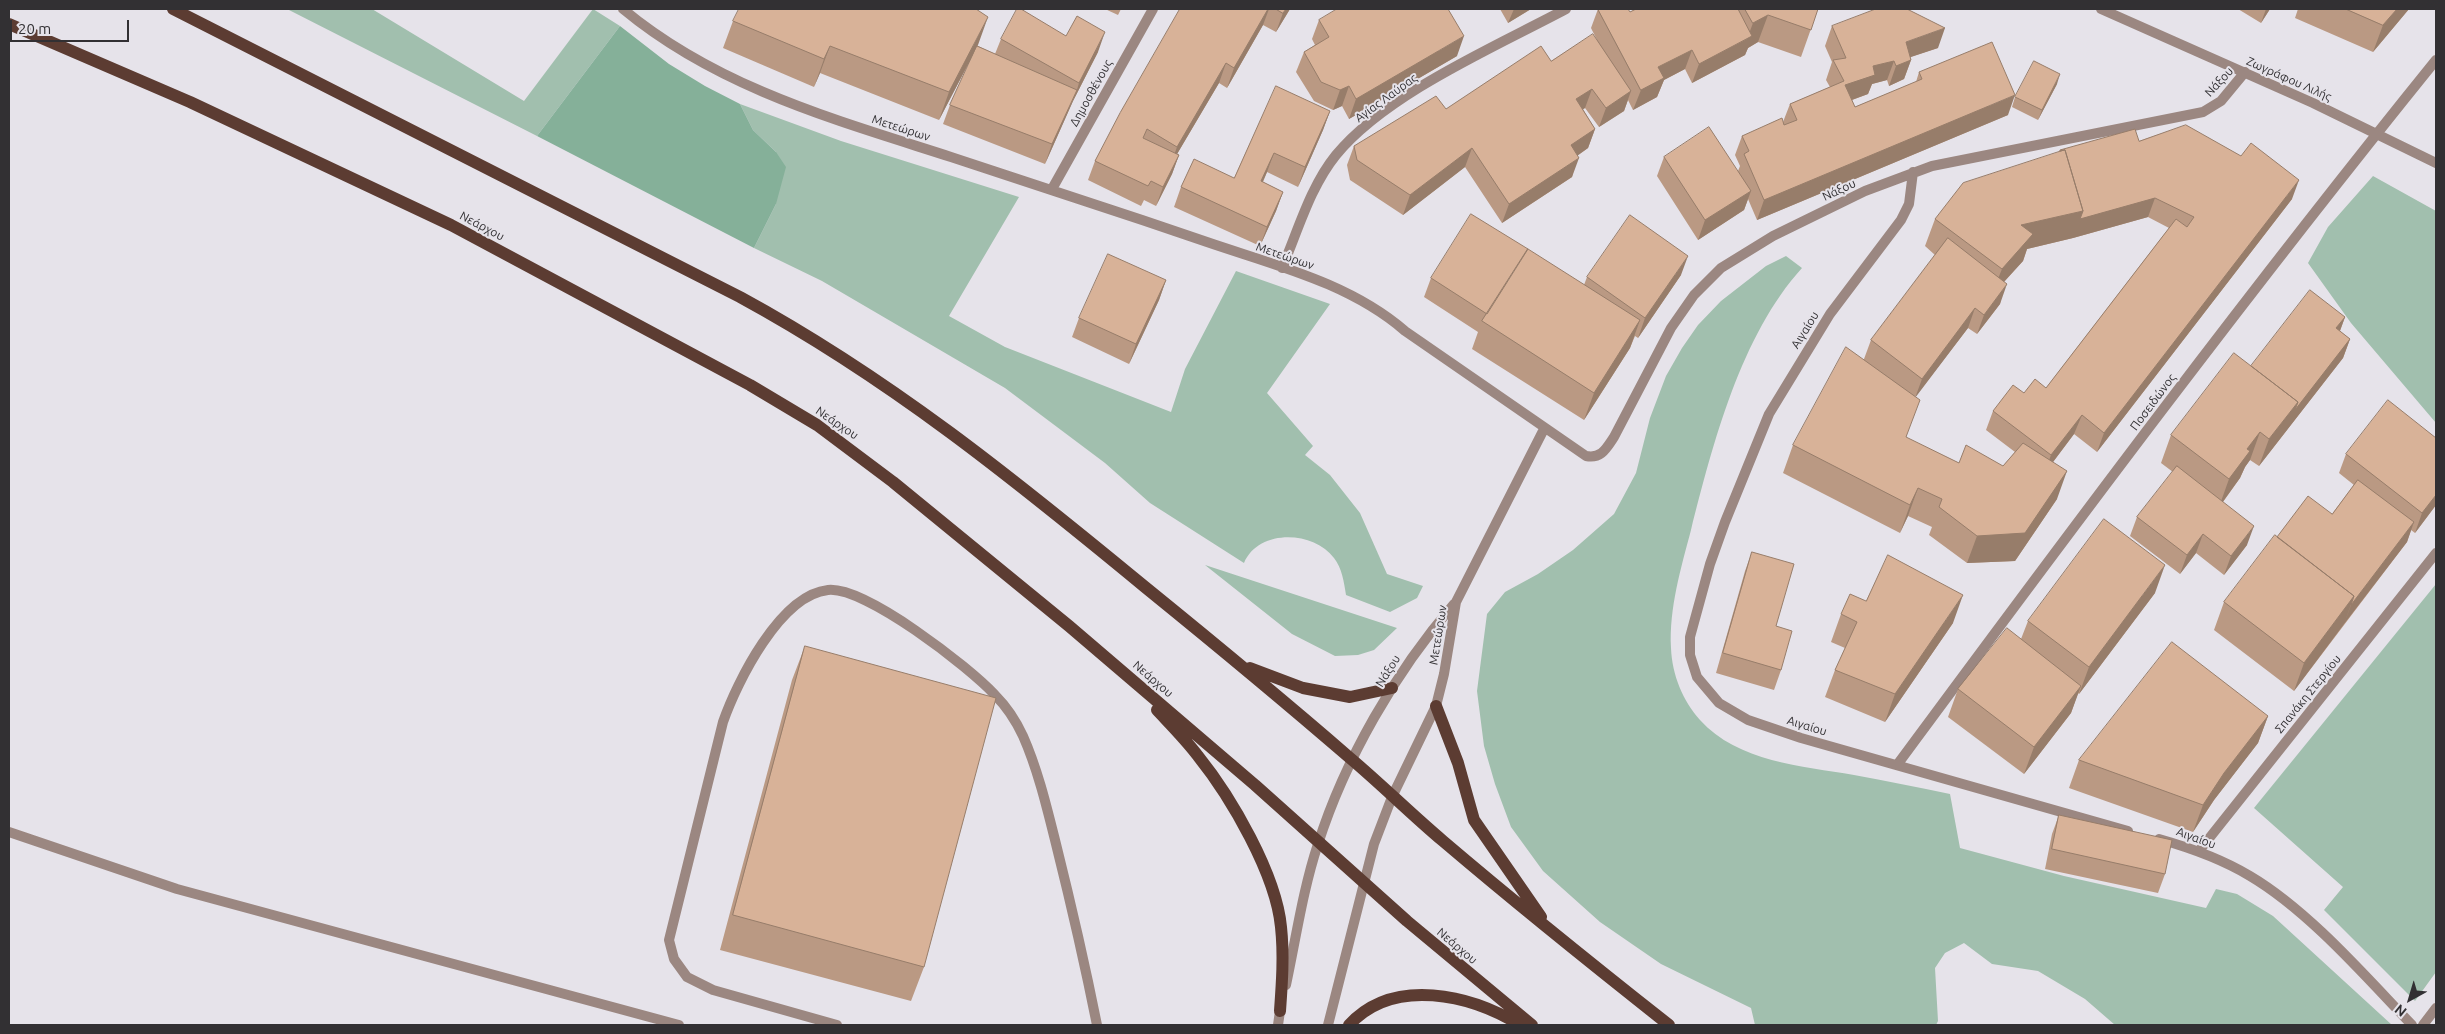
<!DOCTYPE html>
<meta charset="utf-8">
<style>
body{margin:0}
#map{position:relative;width:2445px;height:1034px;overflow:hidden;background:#e6e3ea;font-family:Ubuntu,sans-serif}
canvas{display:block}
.frame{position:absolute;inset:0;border:10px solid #323033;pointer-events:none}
.north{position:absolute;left:2385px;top:974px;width:50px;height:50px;-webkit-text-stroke:4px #e6e3ea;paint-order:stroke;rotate:219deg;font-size:14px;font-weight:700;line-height:20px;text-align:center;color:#323033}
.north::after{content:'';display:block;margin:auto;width:18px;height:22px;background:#323033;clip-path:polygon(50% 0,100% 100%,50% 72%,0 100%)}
.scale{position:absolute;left:10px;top:20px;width:119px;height:22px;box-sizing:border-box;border:2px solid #323033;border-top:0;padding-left:6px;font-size:15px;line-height:18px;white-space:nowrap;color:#323033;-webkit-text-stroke:4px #e6e3ea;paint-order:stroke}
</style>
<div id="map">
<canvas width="2445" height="1034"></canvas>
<div class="frame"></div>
<div class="north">N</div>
<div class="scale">20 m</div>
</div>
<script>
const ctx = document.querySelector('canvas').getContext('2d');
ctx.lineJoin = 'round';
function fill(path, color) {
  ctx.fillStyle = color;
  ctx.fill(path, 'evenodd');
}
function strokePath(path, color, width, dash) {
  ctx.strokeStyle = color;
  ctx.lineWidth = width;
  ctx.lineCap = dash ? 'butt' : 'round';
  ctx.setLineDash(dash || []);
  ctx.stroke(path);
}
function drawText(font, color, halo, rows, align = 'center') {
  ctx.font = font + ' Ubuntu,sans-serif';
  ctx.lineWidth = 4;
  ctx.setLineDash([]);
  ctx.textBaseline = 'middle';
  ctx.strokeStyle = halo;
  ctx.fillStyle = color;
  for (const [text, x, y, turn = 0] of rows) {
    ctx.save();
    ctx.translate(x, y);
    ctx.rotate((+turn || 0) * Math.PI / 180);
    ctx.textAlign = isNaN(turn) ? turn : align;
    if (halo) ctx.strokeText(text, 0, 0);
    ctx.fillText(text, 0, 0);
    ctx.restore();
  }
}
fill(new Path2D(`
 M287 9H372L524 101 593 9 620 26 537 136Z
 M740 104 841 141 1019 197 949 316 1005 347 1171 412 1185 369 1236 271 1330 304 1267 393 1313 446 1305 455 1330 475 1360 513 1387 574 1423 586 1417 598 1390 612 1346 595C1344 582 1342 568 1334 558 1313 530 1258 529 1244 563L1150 503 1105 463 1005 388 822 281 754 248 776 204V152L753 130Z
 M2373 176 2436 211V423L2351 323 2308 263 2328 227Z
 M1786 256 1802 268C1741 335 1713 443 1691 530 1681 568 1669 608 1671 648 1672 675 1683 701 1700 720 1738 762 1802 766 1854 775 1886 781 1918 787 1950 794L1960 848 2064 876 2206 908 2216 889 2237 894 2273 916 2392 1025H2115L2085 999 2038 971 1992 964 1964 943 1945 953 1935 968 1938 1021 1936 1025H1755L1751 1008 1661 964 1600 922 1543 871 1511 827 1495 784 1484 746 1477 691 1487 614 1505 592 1538 574 1573 550 1614 514 1636 473 1650 418 1666 376 1682 348 1698 325 1721 301 1766 266Z
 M1205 565 1397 628 1374 650 1358 655 1335 656 1292 634Z
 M2436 584V972L2415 1001 2324 910 2343 887 2254 808Z`), '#a1bfae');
fill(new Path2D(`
 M620 26 669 64 705 86 740 104 753 130 776 152 786 167 776 204 754 248 537 136Z`), '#85b099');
strokePath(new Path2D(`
 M9 832 177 889 679 1025
 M837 1025 713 990 687 977 674 959 669 940 723 722C737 682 780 595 828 590 865 586 969 667 995 695 1007 707 1016 721 1023 736 1038 770 1047 808 1056 844 1071 904 1085 965 1097 1025`), '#9b8781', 10);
strokePath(new Path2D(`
 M623 9C718 88 836 120 951 157 1037 185 1122 213 1207 242 1274 265 1350 283 1405 331L1586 456C1601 459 1606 449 1614 437L1671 328 1694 295 1721 268 1773 236 1865 191 1932 166 2203 112 2221 101 2245 72
 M2101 9 2313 103 2436 163
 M1913 172 1909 204 1901 220 1830 314 1769 414 1725 522 1710 564 1690 637V655L1697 677 1719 703 1748 720 1801 738 2128 831
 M1052 189 1153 9
 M1282 268C1298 231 1310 187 1336 155 1387 93 1495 47 1566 9
 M1897 765C2073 527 2250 290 2436 60
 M2159 839C2191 848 2222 859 2250 876 2309 911 2365 976 2412 1025
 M2199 851 2436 553
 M1286 985C1296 938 1303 889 1318 844 1345 759 1396 671 1454 604
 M1278 1025 1281 1004
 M1328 1025 1374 844 1392 797 1436 706 1444 674 1456 602 1544 429
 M2423 1025 2436 1008`), '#9b8781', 10);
strokePath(new Path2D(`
 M173 9 740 297C889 378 1014 479 1145 587 1214 643 1283 700 1350 758 1382 785 1411 814 1443 841 1517 904 1593 965 1669 1025
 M9 24 190 102 451 225 750 385 817 425 893 482 1069 626 1255 785 1407 921 1532 1025
 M1250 668 1303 688 1350 697 1392 688
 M1436 706 1458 763 1474 820 1541 917
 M1157 710C1171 725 1186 740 1198 756 1231 797 1276 874 1281 927 1284 955 1282 983 1280 1011
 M1349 1025C1394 976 1471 995 1520 1025`), '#5c3c32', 12);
fill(new Path2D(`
 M1105 9H1121L1118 15Z
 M1180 9H1290L1276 32 1263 25 1227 88 1219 83 1177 154 1179 155 1172 174 1156 206 1144 200 1141 206 1088 180 1095 161Z
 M1500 9H1531L1508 23Z
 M1598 9 1630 12 1636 9H1818L1801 57 1758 42 1748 48 1745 55 1692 83 1685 69 1664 80 1657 97 1633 110 1628 100 1624 111 1599 127 1585 108 1583 109 1595 129 1588 148 1577 156 1572 177 1502 223 1465 167 1403 215 1350 180 1347 165 1354 146 1446 109 1597 40 1591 28Z
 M2238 9H2270L2261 23Z
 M2298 9H2409L2373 52 2295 18Z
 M1319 20 1457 56 1349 119 1342 106 1333 110 1314 101 1296 72 1304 52 1315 45 1312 39Z
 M733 21 978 46 995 54 1001 39 1066 36 1098 52 1073 101 1045 164 943 124 950 105 973 55 939 120 820 73 814 87 723 48Z
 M1832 26 1938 48 1910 57 1911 60 1904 79 1889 86 1887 80 1872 84 1868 94 1852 100 1855 107 1916 82 1919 72 2008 115 1757 220 1748 199 1744 210 1698 240 1657 176 1664 157 1738 171 1740 166 1735 155 1742 136 1783 122 1790 104 1830 87 1826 80 1832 62 1825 46Z
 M2057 84 2038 120 2012 107 2015 97Z
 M1330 111 1323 130 1298 187 1267 172 1263 182 1283 192 1276 211 1260 246 1174 207 1181 187 1234 178Z
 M2139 141 2292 199 2097 452 2074 434 2053 462 2057 499 2015 561 1967 563 1929 535 1932 527 1908 516 1900 533 1783 473 1793 445 1864 359 1871 340 1935 255 1925 246 1935 219 2059 152 2060 150ZM2148 217 2169 228 2046 388 2024 393 1993 411 1986 430 2015 452 2003 466 1959 463 1906 438 1915 397 1968 328 1977 334 2000 304 2004 282 2023 261 2027 249 2073 238Z
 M1681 275 1638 338 1635 336 1630 348 1584 420 1472 349 1478 332 1424 297 1431 278 1584 285 1587 277Z
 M1166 280 1159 300 1129 364 1072 337 1079 318Z
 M2345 317 2340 331 2350 339 2343 358 2259 466 2250 460 2245 467 2240 478 2223 502 2247 545 2224 575 2196 553 2180 574 2130 536 2137 517 2173 472 2161 463 2171 435 2251 366Z
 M2436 438V505L2415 533 2411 530 2407 542 2294 691 2214 630 2224 602 2277 537 2332 514 2354 485 2339 473 2346 454Z
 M1752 552 1776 626 1781 670 1774 690 1716 673 1745 571Z
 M2155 593 2079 694 2078 693 2071 713 2024 774 1948 717 1958 689 2021 639 2028 621Z
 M1841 614 1953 623 1885 722 1825 697 1835 670 1845 648 1831 642Z
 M805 646 924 967 911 1001 720 950 792 680Z
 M2268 716 2258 743 2214 800 2193 832 2069 788 2079 760Z
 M2059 815 2165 874 2158 893 2045 869 2052 834Z`), '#ba9983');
fill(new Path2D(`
 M1268 9H1269L1263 25 1227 88 1234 68Z
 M1286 9H1290L1276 32 1283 13Z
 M1514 9H1531L1508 23Z
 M2266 9H2270L2261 23Z
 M2397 9H2409L2373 52 2383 25Z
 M1768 15 1758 42 1748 48 1745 55 1692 83 1699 64 1747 39 1753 23Z
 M988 17 978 45 939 120 949 92Z
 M1945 28 1938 48 1899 61 1906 42Z
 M1105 32 1098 52 1073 101 1045 164 1052 144 1076 93 1079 83Z
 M1464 36 1457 56 1349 119 1356 99Z
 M830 46 820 73 814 87 824 59Z
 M1692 50 1685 69 1664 80 1657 97 1633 110 1641 90 1658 67Z
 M1911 60 1904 79 1889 86 1896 66Z
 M1894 61 1887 80 1872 84 1868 94 1838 105 1845 85 1873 66Z
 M1226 63 1219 83 1170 166 1177 147Z
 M2060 74 2057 84 2038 120 2042 110Z
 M1349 86 1342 106 1333 110 1340 90Z
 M1592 89 1585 108 1569 118 1576 99Z
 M1631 91 1624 111 1599 127 1606 108Z
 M2015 95 2008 115 1757 220 1764 200Z
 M1330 111 1323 130 1298 187 1305 167Z
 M1595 129 1588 148 1564 165 1571 145Z
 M1472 148 1465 167 1403 215 1410 195Z
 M1274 153 1267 172 1254 201 1261 181Z
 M1179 155 1172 174 1156 206 1163 187Z
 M1579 158 1572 177 1502 223 1509 204Z
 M2299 180 2292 199 2097 452 2104 433Z
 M1751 191 1744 210 1698 240 1705 220Z
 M1283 192 1276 211 1260 246 1267 227Z
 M2155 198 2148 217 2073 238 2027 249 2023 261 1991 296 2002 269 2021 225 2083 211Z
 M1688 256 1681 275 1638 338 1645 318Z
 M1166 280 1159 300 1129 364 1136 344Z
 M2007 284 2000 304 1977 334 1984 315Z
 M1975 308 1968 328 1915 398 1922 379Z
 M2345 317 2338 336 2336 328Z
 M1640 320 1630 348 1584 420 1594 393Z
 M2350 339 2343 358 2259 466 2269 439 2298 402Z
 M2082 415 2074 434 2044 474 2051 455Z
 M2260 432 2250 460 2245 467 2240 478 2219 507 2229 479 2247 449Z
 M2067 471 2057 499 2015 561 1967 563 1977 536Z
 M1918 488 1908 516 1900 533 1910 505Z
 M2436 495V505L2415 533 2422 513Z
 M2414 522 2407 542 2344 624 2351 605Z
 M2254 526 2247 545 2224 575 2231 556Z
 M2203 534 2196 553 2180 574 2187 555Z
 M2165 565 2155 593 2079 694 2089 667Z
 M1963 595 1953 623 1885 722 1895 694Z
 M2354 596 2344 624 2294 691 2304 663Z
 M2081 686 2071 713 2024 774 2034 747Z
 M2268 716 2258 743 2214 800 2193 832 2203 805 2224 773Z`), '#977d6a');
const building = new Path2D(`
 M739 9H976L988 17 949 92 830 46 824 59 733 21Z
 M1017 9H1021L1066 36 1077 16 1105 32 1079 83 1001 39Z
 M1180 9H1268L1234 68 1226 63 1177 147 1147 129 1143 138 1179 155 1163 187 1151 181 1148 186 1095 161 1120 113Z
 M1276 9H1286L1283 13Z
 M1337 9H1448L1464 36 1356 99 1349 86 1340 90 1321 82 1304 52 1329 37 1319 20Z
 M1598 9H1628L1630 12 1636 9H1738L1752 36 1699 64 1692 50 1658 67 1664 78 1641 90Z
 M1745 9H1818L1811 30 1768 15 1753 23Z
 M1876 9H1907L1945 28 1906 42 1911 60 1896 66 1894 61 1873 66 1875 75 1845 85 1855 107 1922 79 1919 72 1992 42 2015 95 1764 200 1744 154 1749 151 1742 136 1782 118 1784 125 1797 120 1790 104 1844 81 1833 60 1846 58 1832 26Z
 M2346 9H2397L2383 25Z
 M1593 34 1631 91 1606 108 1592 89 1576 99 1595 129 1571 145 1579 158 1509 204 1472 148 1410 195 1357 160 1354 146 1436 96 1446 109 1541 46 1551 61Z
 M977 46 1077 90 1052 144 950 105Z
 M2034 61 2060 74 2042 110 2015 97Z
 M1276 86 1330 111 1305 167 1274 153 1261 181 1283 192 1267 227 1181 187 1194 159 1234 178Z
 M2186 125 2241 156 2251 143 2299 180 2104 433 2082 415 2051 455 1993 411 2013 385 2024 393 2035 379 2046 388 2176 219 2187 227 2194 217 2155 198 2080 219 2083 211 2065 150 2060 151V150L2135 129 2139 141Z
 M1709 127 1751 191 1705 220 1664 157Z
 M2065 150 2083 211 2021 225 2033 234 2002 269 1935 219 1963 183Z
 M1471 214 1528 249 1487 314 1431 278Z
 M1630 215 1688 256 1645 318 1587 277Z
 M1948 238 2007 284 1984 315 1975 308 1922 379 1871 340Z
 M1528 249 1640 320 1594 393 1482 321Z
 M1108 254 1166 280 1136 344 1079 318Z
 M2310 290 2345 317 2336 328 2350 339 2295 410 2298 402 2251 366Z
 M1846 347 1920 400 1906 437 1959 463 1966 445 2003 466 2023 443 2067 471 2025 533 1977 536 1939 507 1942 499 1918 488 1910 505 1793 445Z
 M2234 353 2298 402 2269 439 2260 432 2247 449 2250 451 2229 479 2171 435Z
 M2388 400 2436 438V495L2422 513 2346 454Z
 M2177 466 2254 526 2231 556 2203 534 2187 555 2137 517Z
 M2358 480 2414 522 2351 605 2354 596 2277 537 2308 496 2332 514Z
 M2104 519 2165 565 2089 667 2028 621Z
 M2275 535 2354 596 2304 663 2224 602Z
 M1752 552 1794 564 1776 626 1792 631 1781 670 1723 653Z
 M1888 555 1963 595 1895 694 1835 670 1857 622 1841 614 1850 594 1866 601Z
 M2007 628 2081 686 2034 747 1958 689Z
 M2172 642 2268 716 2224 773 2203 805 2079 760Z
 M805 646 996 698 924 967 733 915Z
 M2059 815 2172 840 2165 874 2052 849Z`);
fill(building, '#d8b298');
strokePath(building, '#977d6a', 1);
drawText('12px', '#323033', '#e6e3ea', [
 ["Ζωγράφου Λιλής",2289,79,24],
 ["Νάξου",2219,82,-47],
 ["Δημοσθένους",1091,93,-61],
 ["Αγίας Λαύρας",1386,98,-36],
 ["Μετεώρων",901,128,18],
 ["Νάξου",1839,190,-25],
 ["Νεάρχου",482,226,28],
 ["Μετεώρων",1285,256,19],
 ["Αιγαίου",1805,330,-58],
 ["Ποσειδώνος",2153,402,-53],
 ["Νεάρχου",837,423,34],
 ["Μετεώρων",1438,635,-81],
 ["Νάξου",1388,671,-58],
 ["Νεάρχου",1153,679,41],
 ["Σπανάκη Στεργίου",2308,694,-51],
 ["Αιγαίου",1807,726,17],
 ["Αιγαίου",2196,838,20],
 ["Νεάρχου",1457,946,40]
]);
</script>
